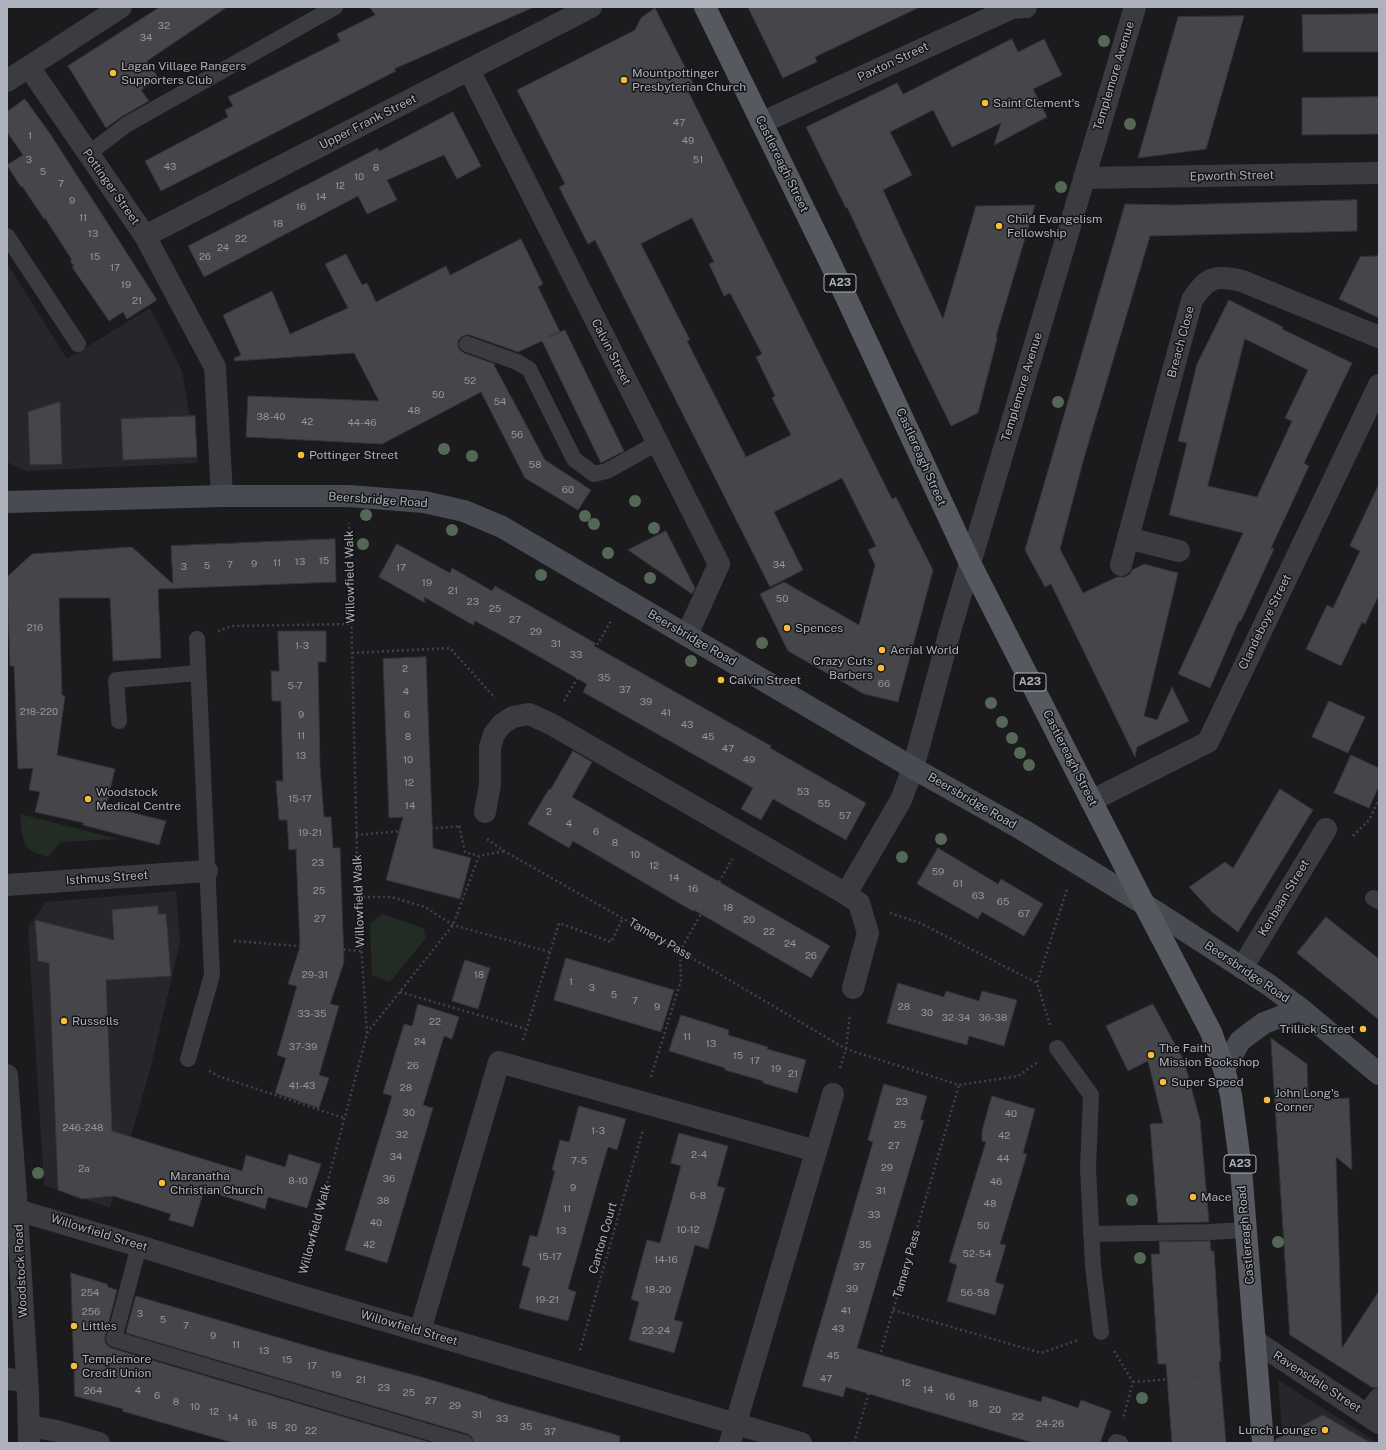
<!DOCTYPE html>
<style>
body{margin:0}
#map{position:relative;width:1386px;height:1450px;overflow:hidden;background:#1b1a1d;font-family:"Public Sans",sans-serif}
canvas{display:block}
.frame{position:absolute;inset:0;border:8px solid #adb1bc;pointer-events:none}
</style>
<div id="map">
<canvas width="1386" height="1450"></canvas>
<div class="frame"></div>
</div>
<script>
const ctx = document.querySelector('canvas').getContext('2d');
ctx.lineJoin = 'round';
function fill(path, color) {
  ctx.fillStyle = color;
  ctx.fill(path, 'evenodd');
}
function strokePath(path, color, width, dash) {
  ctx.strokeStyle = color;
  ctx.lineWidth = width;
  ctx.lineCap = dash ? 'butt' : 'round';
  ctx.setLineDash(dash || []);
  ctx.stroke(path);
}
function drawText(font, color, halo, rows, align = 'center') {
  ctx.font = font + ' "Public Sans",sans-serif';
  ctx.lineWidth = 3;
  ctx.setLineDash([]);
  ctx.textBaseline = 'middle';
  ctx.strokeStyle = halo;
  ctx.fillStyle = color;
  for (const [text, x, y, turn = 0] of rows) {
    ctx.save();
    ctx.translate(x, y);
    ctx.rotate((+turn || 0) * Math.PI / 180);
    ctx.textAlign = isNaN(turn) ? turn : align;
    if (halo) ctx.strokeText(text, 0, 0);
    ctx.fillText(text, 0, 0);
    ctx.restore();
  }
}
fill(new Path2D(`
 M7 263 67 359 150 308 182 371 198 463 25 471 7 462Z
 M176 891 180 943 150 1070 110 1208 44 1185 28 928 46 902Z
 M1278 1380 1378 1443H1283Z`), '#27262a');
fill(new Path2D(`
 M20 814 118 839 61 842 48 857C42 855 33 853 28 848 21 840 21 824 20 814Z
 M382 914 423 928 426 938 390 982 372 975 370 924Z`), '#222b24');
const building = new Path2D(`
 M160 7H227L147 61 159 79 141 90 149 101 121 117 106 128 68 66Z
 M370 7H534L394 69 396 71 161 191 145 161 228 117 225 110 233 106 228 97 340 41 337 34 375 15Z
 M748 7H920L815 57 817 62 783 78Z
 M655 8 695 87 688 91 892 499 896 497 933 570 898 702 864 694 788 651 760 594 784 582 859 625 875 565 868 550 876 546 842 478 774 512 803 570 770 587 595 240 588 244 559 187 565 184 517 90 635 30 641 18ZM692 218 714 262 709 264 724 296 730 293 762 354 756 357 775 396 772 398 791 435 746 457 687 341 690 340 641 244Z
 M1379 14V52H1303L1302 15Z
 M1244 16 1206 149 1138 158 1178 17Z
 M1012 39 1018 52 1044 39 1062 75 1033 89 1047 117 994 145 1001 123 952 147 933 110 890 132 912 175 883 190 943 319 976 206 1035 205 996 336 997 339 978 413 951 426 912 346 847 207 846 208 806 127 897 83 903 94Z
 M1379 97V134L1302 135V98Z
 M25 99 51 135 157 300 127 319 123 312 109 321 72 267 74 266 70 261 72 260 45 218 44 219 22 186 21 187 7 165 23 155 7 132V112Z
 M453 112 481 166 457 179 444 155 387 180 397 200 367 214 358 196 204 277 188 246 378 148 379 151Z
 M1357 200V231L1150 236 1084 458 1060 549 1083 593 1117 577H1125L1130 574 1132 570 1144 564 1178 573 1144 716 1157 720 1172 687 1189 721 1137 747 1135 757 1051 584 1045 587 1025 550 1125 204 1174 205Z
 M521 239 543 284 538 287 560 332 548 337 565 330 624 451 601 463 542 341 518 352 470 335H466L461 337 458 341V346L460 350 464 353 495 364 494 365 545 460 591 490 578 510 525 478 481 392 382 444 246 437 248 396 379 401 354 353 235 361 234 358 241 355 223 315 272 291 290 334 348 308 325 264 346 254 362 285 367 283 376 302 446 266 450 275Z
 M1379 256V318L1339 299 1360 257Z
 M1229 300 1283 327 1282 329 1352 363 1304 463 1309 466 1271 548 1274 549 1241 621H1239L1210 688 1178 674 1243 533 1169 515 1187 443 1178 441 1197 364ZM1245 339 1308 370 1285 418 1292 421 1257 497 1208 486Z
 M60 402 62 464 30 465 28 412Z
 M195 416 197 457 123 460 121 419Z
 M1379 484V595L1365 624 1362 622 1341 666 1306 649 1327 605 1333 608 1360 551 1350 546Z
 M666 531 695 588 692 594 628 550Z
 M335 539 336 582 158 589 161 658 113 661 110 598H59L62 695 65 696 57 755 115 769 106 806 166 821 159 845 83 825 84 823 35 812 40 792 29 790 33 768 18 769 14 666H10L7 577 32 554 132 547 173 584 171 546Z
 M397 544 450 573 452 568 492 591 495 586 595 643 594 646 771 746 770 748 866 803 846 840 773 799 761 820 741 809 753 788 583 692 587 684 515 643 475 621 473 625 424 597 425 603 379 577Z
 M278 631H326V662H318L320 767 324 817H331L333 848H340L344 962 330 1004 339 1006 319 1075 329 1078 319 1108 275 1093 286 1058 277 1055 297 986 288 984 300 947 296 849 289 850 287 820H279L276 781H283L281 701H272L271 671H279Z
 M426 657 433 848 471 858 460 899 386 880 403 817 389 818 383 659Z
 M1329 701 1365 717 1348 753 1312 737Z
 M573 751 592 762 572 797 830 946 811 978 694 910 693 911 672 899 573 841 569 848 528 824 549 789 550 790Z
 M1351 755 1379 768V786L1369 808 1334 793Z
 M1280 789 1313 810 1238 932 1212 912 1189 887 1225 862 1233 868Z
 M938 848 998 884 1001 879 1043 904 1024 936 982 912 978 919 917 884Z
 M158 906V914H166L171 976 106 980 112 1131 242 1171 246 1155 285 1167 289 1154 321 1164 307 1208 268 1197 265 1209 204 1190 193 1227 169 1220 171 1214 113 1196 82 1199 58 1190 49 963 38 961 35 920 114 940 112 910Z
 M1326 917 1379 959V1020L1297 953Z
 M566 958 674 990 661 1032 554 1000Z
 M465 960 490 968 478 1009 452 1001Z
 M898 983 944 997 946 991 979 1001 982 991 1017 1000 1004 1046 969 1036 967 1045 887 1023Z
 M418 1004 459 1017 452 1039 444 1036 423 1105 433 1108 387 1263 345 1250 392 1096 383 1093 404 1024 412 1026Z
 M1153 1004 1184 1061 1200 1120 1209 1222 1158 1223 1150 1124 1163 1123 1148 1061 1128 1071 1106 1026Z
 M681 1015 729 1030 728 1035 768 1047 767 1049 806 1060 797 1093 763 1083V1081L725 1070V1068L669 1051Z
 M1271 1038 1307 1064 1308 1093 1329 1092V1099L1349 1098 1352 1170 1336 1157 1342 1348 1379 1291V1387L1373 1388 1290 1335Z
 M884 1084 927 1096 920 1120H924L857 1348 1041 1402 1043 1396 1078 1408 1081 1400 1111 1411 1100 1443H1034L846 1387 843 1397 802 1386 873 1142 868 1140Z
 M992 1096 1035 1109 1023 1153 1027 1154 1000 1244 1006 1245 995 1282 1004 1285 995 1315 947 1301 957 1265 949 1262 986 1142 982 1141V1131Z
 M579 1106 626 1119 617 1150 608 1147 600 1174 568 1289 576 1292 568 1321 519 1308 530 1268 522 1265 530 1235 537 1237 555 1171 552 1170 560 1140 569 1142Z
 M679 1133 728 1146 717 1186 725 1188 708 1249 695 1245 674 1320 683 1322 674 1353 629 1340 639 1302 631 1299 647 1240 660 1243 681 1166 671 1163Z
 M1210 1241 1211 1251H1214L1221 1361H1219L1226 1443H1172L1166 1364H1158L1151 1254H1160L1159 1242Z
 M71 1273 107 1284 108 1287 117 1290 105 1337V1342L107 1345 111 1348 432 1443H234L160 1422 122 1411 123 1409 75 1396Z
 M136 1296 328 1352 425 1378 488 1397 487 1398 620 1436 619 1443H474L472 1437 468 1434 126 1333Z
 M1323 1415 1371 1443H1275V1440Z`);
fill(building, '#45454a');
strokePath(building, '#353439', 1);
strokePath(new Path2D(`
 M218 631 232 626 351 624
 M352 653 450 648 495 698
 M564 701 611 621
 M459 826 465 852 479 856
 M356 835 461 826
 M1353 836 1369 820 1379 799
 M487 839 504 851 680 951 846 1049 959 1085 1018 1076 1038 1062
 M358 897H391L425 907 453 925 550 952
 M890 913 920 923 1037 983
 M234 941 361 951
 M400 992 526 1029
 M1050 1025 1037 983 1067 889
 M367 1033 453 925 479 856 504 851
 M523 1040 559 923 611 942 623 918
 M840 1068 846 1049 850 1014
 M209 1071 218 1076 344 1118
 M651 1077 681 980 680 951 732 859
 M304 1270 367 1034 358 897 349 523
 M893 1310 1041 1353 1078 1340
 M580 1350 643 1130
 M1114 1351 1133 1382 1123 1419
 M1133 1382 1223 1375
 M854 1443 959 1085`), '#414349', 2.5, [2, 3]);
strokePath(new Path2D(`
 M88 154 126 125 335 7
 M7 236 78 344
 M467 344 517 362 529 369 574 459 594 474 607 471 657 443
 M119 721 116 680 198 673
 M1373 898 1379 901
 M1057 1048 1091 1095 1088 1168 1093 1266 1101 1332
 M188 1059 212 975 197 639
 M1091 1234 1209 1232 1246 1230
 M139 1246 114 1339 465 1443
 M1116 1442 1120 1443`), '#3b3c42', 16);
strokePath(new Path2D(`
 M29 67 145 236 215 367 222 496
 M469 70 719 564 687 635
 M7 81 121 7
 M761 123 1012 8 1026 7
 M1084 178 1379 173
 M145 236 591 7
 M1179 551 1128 538 1192 300C1208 276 1215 275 1242 281L1379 337
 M1121 565 1128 538
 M1091 801 1208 742 1379 385
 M485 812 490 785V747L494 734 502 724 513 717 529 714 551 724 846 894 859 903 868 933 853 988
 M7 885 207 871
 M846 894 901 800 913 768
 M1242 968 1326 829
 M17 1210 139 1246 297 1295 801 1443
 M420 1331 499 1062 816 1151
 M1255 1341 1379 1423
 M7 1379 27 1381
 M1367 1415 1379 1399
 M29 1426 57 1431 99 1443
 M730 1443 833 1094`), '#3b3c42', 22);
strokePath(new Path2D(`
 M913 768 952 624 1135 7
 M7 1075 17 1210 28 1394 29 1443`), '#3b3c42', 22);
strokePath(new Path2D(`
 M7 502 222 496H349L424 502 464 511 502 527 913 768 1023 830 1144 904 1269 985 1301 1009 1379 1074
 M1224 1069 1240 1041 1253 1031 1264 1023 1301 1009`), '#494b52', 22);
strokePath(new Path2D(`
 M705 7 827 256 970 563 1144 904 1211 1032 1224 1069 1231 1095 1241 1169 1263 1443`), '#575961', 22);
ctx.fillStyle = '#556858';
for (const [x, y] of [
 [1104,41],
 [1130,124],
 [1061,187],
 [1058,402],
 [444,449],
 [472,456],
 [635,501],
 [366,515],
 [585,516],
 [594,524],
 [654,528],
 [452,530],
 [363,544],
 [608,553],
 [541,575],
 [650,578],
 [762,643],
 [691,661],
 [991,703],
 [1002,722],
 [1012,738],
 [1020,753],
 [1029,765],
 [941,839],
 [902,857],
 [38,1173],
 [1132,1200],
 [1278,1242],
 [1140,1258],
 [1142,1398]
]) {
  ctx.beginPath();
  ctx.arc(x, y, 6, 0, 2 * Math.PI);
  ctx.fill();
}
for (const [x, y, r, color] of [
 [113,73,4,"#f5be3a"],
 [624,80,4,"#f5be3a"],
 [985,103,4,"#f5be3a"],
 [999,226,4,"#f5be3a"],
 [301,455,4,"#f5be3a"],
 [787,628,4,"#f5be3a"],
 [882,650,4,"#f5be3a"],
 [881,668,4,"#f5be3a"],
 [721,680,4,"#f5be3a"],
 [88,799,4,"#f5be3a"],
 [64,1021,4,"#f5be3a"],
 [1363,1029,4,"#f5be3a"],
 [1151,1055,4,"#f5be3a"],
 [1163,1082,4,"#f5be3a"],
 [1267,1100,4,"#f5be3a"],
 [162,1183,4,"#f5be3a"],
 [1193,1197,4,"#f5be3a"],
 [74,1326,4,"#f5be3a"],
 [74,1366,4,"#f5be3a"],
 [1325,1430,4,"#f5be3a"]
]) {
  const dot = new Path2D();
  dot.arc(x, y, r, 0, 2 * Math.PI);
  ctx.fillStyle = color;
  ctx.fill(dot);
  strokePath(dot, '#151518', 1.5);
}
drawText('10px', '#9396a0', null, [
 ["32",164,26],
 ["34",146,38],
 ["47",679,123],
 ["1",30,136],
 ["49",688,141],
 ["3",29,160],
 ["51",698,160],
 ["43",170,167],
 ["8",376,168],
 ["5",43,172],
 ["10",359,177],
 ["7",61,184],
 ["12",340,186],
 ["14",321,197],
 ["9",72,201],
 ["16",301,207],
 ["11",83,218],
 ["18",278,224],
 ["13",93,234],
 ["22",241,239],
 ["24",223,248],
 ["15",95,257],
 ["26",205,257],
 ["17",115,268],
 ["19",126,285],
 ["21",137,301],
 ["52",470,381],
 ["50",438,395],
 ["54",500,402],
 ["48",414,411],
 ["38-40",271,417],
 ["42",307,422],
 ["44-46",362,423],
 ["56",517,435],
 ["58",535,465],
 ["60",568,490],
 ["15",324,561],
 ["13",300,562],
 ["11",277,563],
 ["9",254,564],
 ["7",230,565],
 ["34",779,565],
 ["5",207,566],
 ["3",184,567],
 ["17",401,568],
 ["19",427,583],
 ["21",453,591],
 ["50",782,599],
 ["23",473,602],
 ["25",495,609],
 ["27",515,620],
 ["216",35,628],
 ["29",536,632],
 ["31",556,644],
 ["1-3",302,646],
 ["33",576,655],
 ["2",405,669],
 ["35",604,678],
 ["66",884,684],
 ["5-7",295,686],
 ["37",625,690],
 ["4",406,692],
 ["39",646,702],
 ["218-220",39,712],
 ["41",666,713],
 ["9",301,715],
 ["6",407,715],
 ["43",687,725],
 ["11",301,736],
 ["8",408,737],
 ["45",708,737],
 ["47",728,749],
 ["13",301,756],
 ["10",408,760],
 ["49",749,760],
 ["12",409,783],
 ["53",803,792],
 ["15-17",300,799],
 ["55",824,804],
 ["14",410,806],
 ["2",549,812],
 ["57",845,816],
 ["4",569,824],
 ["6",596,832],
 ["19-21",310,833],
 ["8",615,843],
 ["10",635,855],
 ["23",318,863],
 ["12",654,866],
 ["59",938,872],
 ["14",674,878],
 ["61",958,884],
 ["16",693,889],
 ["25",319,891],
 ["63",978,896],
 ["65",1003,902],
 ["18",728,908],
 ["67",1024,914],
 ["27",320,919],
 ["20",749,920],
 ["22",769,932],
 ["24",790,944],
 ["26",811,956],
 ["29-31",315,975],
 ["18",479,975],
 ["1",571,982],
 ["3",592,988],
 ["5",614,995],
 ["7",635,1001],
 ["9",657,1007],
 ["28",904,1007],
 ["30",927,1013],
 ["33-35",312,1014],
 ["32-34",956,1018],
 ["36-38",993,1018],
 ["22",435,1022],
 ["11",687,1037],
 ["24",420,1042],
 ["13",711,1044],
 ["37-39",303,1047],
 ["15",738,1056],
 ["17",755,1061],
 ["26",413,1066],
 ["19",776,1069],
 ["21",793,1074],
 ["41-43",302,1086],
 ["28",406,1088],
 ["23",902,1102],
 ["30",409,1113],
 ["40",1011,1114],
 ["25",900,1125],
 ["246-248",83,1128],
 ["1-3",598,1131],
 ["32",402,1135],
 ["42",1004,1136],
 ["27",894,1146],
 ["2-4",699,1155],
 ["34",396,1157],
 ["44",1003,1159],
 ["7-5",579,1161],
 ["29",887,1168],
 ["2a",84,1169],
 ["36",389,1179],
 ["8-10",298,1181],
 ["46",996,1182],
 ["9",573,1188],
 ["31",881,1191],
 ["6-8",698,1196],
 ["38",383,1201],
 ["48",990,1204],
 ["11",567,1209],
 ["33",874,1215],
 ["40",376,1223],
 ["50",983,1226],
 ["10-12",688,1230],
 ["13",561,1231],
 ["42",369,1245],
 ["35",865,1245],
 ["52-54",977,1254],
 ["15-17",550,1257],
 ["14-16",666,1260],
 ["37",859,1267],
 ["39",852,1289],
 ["18-20",658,1290],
 ["254",90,1293],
 ["56-58",975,1293],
 ["19-21",547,1300],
 ["41",846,1311],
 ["256",91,1312],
 ["3",140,1314],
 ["5",163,1320],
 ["7",186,1326],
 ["43",838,1329],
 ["22-24",656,1331],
 ["9",213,1336],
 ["11",236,1345],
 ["13",264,1351],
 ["45",833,1356],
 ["15",287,1360],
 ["17",312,1366],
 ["19",336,1375],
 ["47",826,1379],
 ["21",361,1380],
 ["12",906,1383],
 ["23",384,1388],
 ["14",928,1390],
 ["264",93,1391],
 ["4",138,1391],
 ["25",409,1393],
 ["6",157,1396],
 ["16",950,1397],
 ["27",431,1401],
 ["8",176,1402],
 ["18",973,1404],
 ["29",455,1406],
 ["10",195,1407],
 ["20",995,1410],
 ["12",214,1412],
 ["31",477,1415],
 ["22",1018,1417],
 ["14",233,1418],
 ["33",502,1419],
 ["16",252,1423],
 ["24-26",1050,1424],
 ["18",272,1426],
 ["35",526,1427],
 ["20",291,1428],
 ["22",311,1431],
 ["37",550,1432]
]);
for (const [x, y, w] of [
 [840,283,32],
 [1030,682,32],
 [1240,1164,32]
]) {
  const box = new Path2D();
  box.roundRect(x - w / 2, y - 9, w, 18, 3);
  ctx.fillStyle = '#151518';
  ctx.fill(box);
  strokePath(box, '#adb1bc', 1);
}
drawText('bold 11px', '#adb1bc', null, [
 ["A23",840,283],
 ["A23",1030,682],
 ["A23",1240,1164]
]);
drawText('12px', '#adb1bc', '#151518', [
 ["Paxton Street",893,62,-25],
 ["Templemore Avenue",1114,76,-73],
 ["Upper Frank Street",368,122,-27],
 ["Castlereagh Street",782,164,64],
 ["Epworth Street",1232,176,-1],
 ["Pottinger Street",111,187,55],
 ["Breach Close",1181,342,-75],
 ["Calvin Street",611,352,63],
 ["Templemore Avenue",1022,387,-73],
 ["Castlereagh Street",921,457,66],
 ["Beersbridge Road",378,500,4],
 ["Willowfield Walk",350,577,-91],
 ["Clandeboye Street",1265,622,-64],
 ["Beersbridge Road",692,638,30],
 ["Castlereagh Street",1070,758,63],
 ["Beersbridge Road",972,801,30],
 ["Isthmus Street",107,878,-4],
 ["Kenbaan Street",1284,898,-59],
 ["Willowfield Walk",359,901,-92],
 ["Tamery Pass",660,939,30],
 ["Beersbridge Road",1247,972,34],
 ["Willowfield Walk",315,1229,-75],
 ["Willowfield Street",99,1233,17],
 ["Castlereagh Road",1246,1235,-95],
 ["Canton Court",603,1238,-74],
 ["Tamery Pass",907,1264,-74],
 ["Woodstock Road",21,1271,-93],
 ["Willowfield Street",409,1328,16],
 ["Ravensdale Street",1317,1382,33]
]);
drawText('12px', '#adb1bc', '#151518', [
 ["Lagan Village Rangers",121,66],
 ["Supporters Club",121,80],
 ["Mountpottinger",632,73],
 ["Presbyterian Church",632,87],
 ["Saint Clement's",993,103],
 ["Child Evangelism",1007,219],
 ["Fellowship",1007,233],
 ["Pottinger Street",309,455],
 ["Spences",795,628],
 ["Aerial World",890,650],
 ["Crazy Cuts",873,661,"right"],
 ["Barbers",873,675,"right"],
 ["Calvin Street",729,680],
 ["Woodstock",96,792],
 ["Medical Centre",96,806],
 ["Russells",72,1021],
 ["Trillick Street",1355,1029,"right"],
 ["The Faith",1159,1048],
 ["Mission Bookshop",1159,1062],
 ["Super Speed",1171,1082],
 ["John Long's",1275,1093],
 ["Corner",1275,1107],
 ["Maranatha",170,1176],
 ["Christian Church",170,1190],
 ["Mace",1201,1197],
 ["Littles",82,1326],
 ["Templemore",82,1359],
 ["Credit Union",82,1373],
 ["Lunch Lounge",1317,1430,"right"]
], 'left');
</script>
